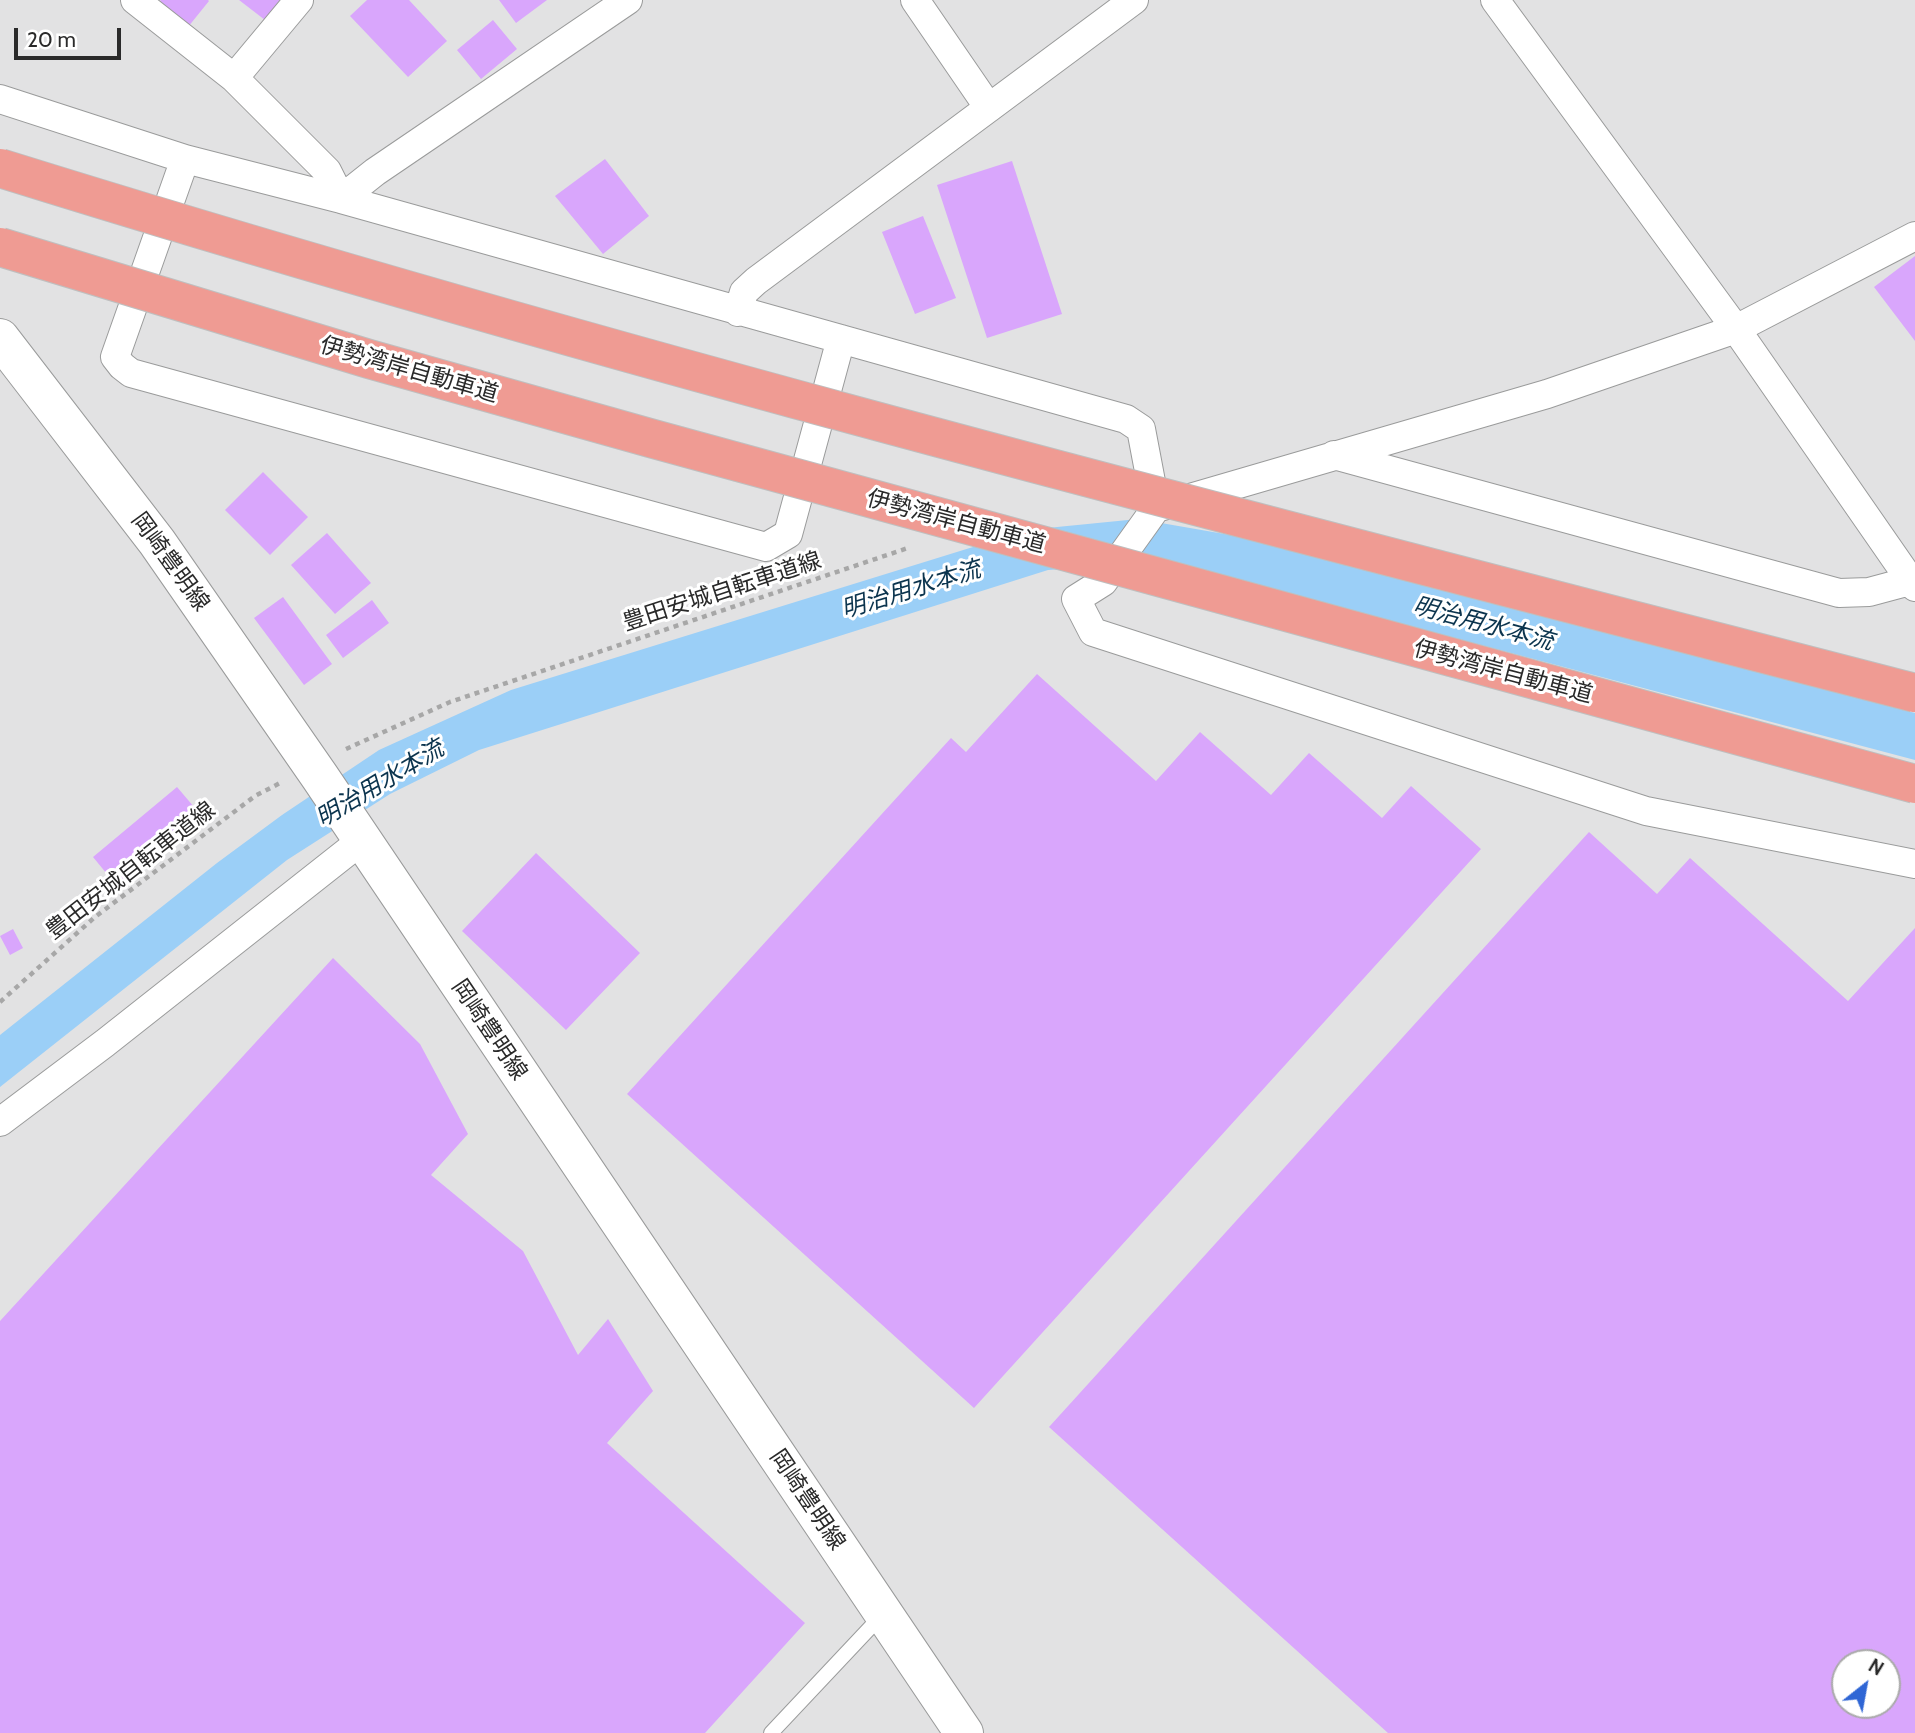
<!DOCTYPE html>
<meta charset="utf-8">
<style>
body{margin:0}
#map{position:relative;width:1915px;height:1733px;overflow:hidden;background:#e2e2e3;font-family:Cabin,sans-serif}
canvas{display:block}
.north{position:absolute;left:1831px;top:1649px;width:70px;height:70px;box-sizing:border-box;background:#fff;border:2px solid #aaa;border-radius:50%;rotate:31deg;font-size:19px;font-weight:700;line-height:28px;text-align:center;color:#2a2a2a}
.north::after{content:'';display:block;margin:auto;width:24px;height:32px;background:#2f66d5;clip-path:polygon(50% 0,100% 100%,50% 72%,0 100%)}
.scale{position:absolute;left:14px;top:28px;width:107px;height:32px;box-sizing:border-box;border:4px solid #2a2a2a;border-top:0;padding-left:9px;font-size:21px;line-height:24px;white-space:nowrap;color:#2a2a2a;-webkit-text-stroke:5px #fff;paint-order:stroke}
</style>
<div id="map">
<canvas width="1915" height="1733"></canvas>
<div class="north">N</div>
<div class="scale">20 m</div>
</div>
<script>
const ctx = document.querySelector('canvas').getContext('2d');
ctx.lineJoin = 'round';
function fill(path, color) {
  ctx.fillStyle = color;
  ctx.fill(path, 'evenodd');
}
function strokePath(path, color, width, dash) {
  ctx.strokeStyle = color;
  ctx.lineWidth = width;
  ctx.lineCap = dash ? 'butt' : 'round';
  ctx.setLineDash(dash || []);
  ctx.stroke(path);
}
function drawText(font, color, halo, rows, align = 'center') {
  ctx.font = font + ' Cabin,"Noto Sans JP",sans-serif';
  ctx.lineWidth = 6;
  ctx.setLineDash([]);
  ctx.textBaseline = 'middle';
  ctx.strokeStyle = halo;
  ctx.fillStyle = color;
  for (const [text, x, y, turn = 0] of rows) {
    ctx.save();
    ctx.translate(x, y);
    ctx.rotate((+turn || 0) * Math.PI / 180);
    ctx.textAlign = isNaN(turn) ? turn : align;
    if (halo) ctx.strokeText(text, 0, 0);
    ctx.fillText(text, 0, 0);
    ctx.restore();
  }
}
fill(new Path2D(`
 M1138 519 1236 536 1915 713V760L1345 609 1144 564 1048 570 479 750 390 794 287 860 0 1087V1035L217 863 282 815 379 750 511 690 973 547 1047 528Z`), '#9bcff7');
fill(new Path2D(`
 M161 0H208L209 1 188 27 157 4Z
 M239 0H280L265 20Z
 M367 0H409L447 41 408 77 350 16Z
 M499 0H547L516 23Z
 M493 20 517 49 481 79 457 50Z
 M605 159 649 216 603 254 555 196Z
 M1012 161 1062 314 987 338 937 185Z
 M923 216 956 298 915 314 882 232Z
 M1915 256V341L1874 287Z
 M263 472 308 517 270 555 225 510Z
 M327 533 371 583 335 614 291 565Z
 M283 597 332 664 304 685 254 618Z
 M372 600 389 623 343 658 326 635Z
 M1037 674 1156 781 1200 732 1271 795 1309 753 1382 818 1411 786 1481 849 974 1408 627 1094 951 738 966 752Z
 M177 787 200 814 116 885 93 857Z
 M1589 832 1657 894 1690 858 1848 1001 1915 928V1733H1388L1049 1427ZM1845 1663H1887V1705H1845Z
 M536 853 640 953 566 1030 462 931Z
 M13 929 23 948 10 955 0 936Z
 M333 958 420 1044 468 1134 431 1175 523 1251 578 1355 608 1319 653 1391 607 1443 805 1623 705 1733H0V1321Z`), '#d9a6fc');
const lane = new Path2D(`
 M771 1733 883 1614`);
const street = new Path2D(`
 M135 0 234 78 327 171 341 199 375 172 628 0
 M915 0 989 108
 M1495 0 1736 329 1915 587
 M234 78 299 0
 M0 99 185 159 341 199 1126 419 1141 429 1156 508
 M185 159 115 357 122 366 131 373 766 547 788 534 841 339
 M1915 236 1736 329 1547 394 1156 508 1103 582 1076 599 1093 632 1646 811 1915 864
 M738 312 744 292 756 281 1134 0
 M1334 455 1839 593 1869 592 1910 581
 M0 1122 105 1043 361 841`);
const secondary = new Path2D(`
 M0 338 157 542 320 777 964 1733`);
strokePath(lane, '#9a9b9b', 16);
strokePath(street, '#9a9b9b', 30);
strokePath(secondary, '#9a9b9b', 40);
strokePath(new Path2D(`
 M346 749 450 702 908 548
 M0 1002 95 917 255 796 280 783`), '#a7a7a7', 4.5, [5, 5]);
strokePath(lane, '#fff', 14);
strokePath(street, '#fff', 28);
strokePath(secondary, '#fff', 38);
const highwayBridge = new Path2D(`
 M0 168C632 365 1274 527 1915 693
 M0 247 369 359 650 438 1915 784`);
strokePath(highwayBridge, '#bfbfbf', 40, []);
strokePath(highwayBridge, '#ef9b93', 38);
drawText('23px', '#2a2a2a', '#fff', [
 ["伊勢湾岸自動車道",409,370,16],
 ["伊勢湾岸自動車道",956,522,15],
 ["岡崎豊明線",170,562,54],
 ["豊田安城自転車道線",722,592,-18],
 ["伊勢湾岸自動車道",1503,672,15],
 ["豊田安城自転車道線",131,871,-38],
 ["岡崎豊明線",489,1030,56],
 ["岡崎豊明線",807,1500,56]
]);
drawText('italic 24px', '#0b344e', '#fff', [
 ["明治用水本流",911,590,-17],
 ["明治用水本流",1483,624,15],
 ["明治用水本流",380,784,-31]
]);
</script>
